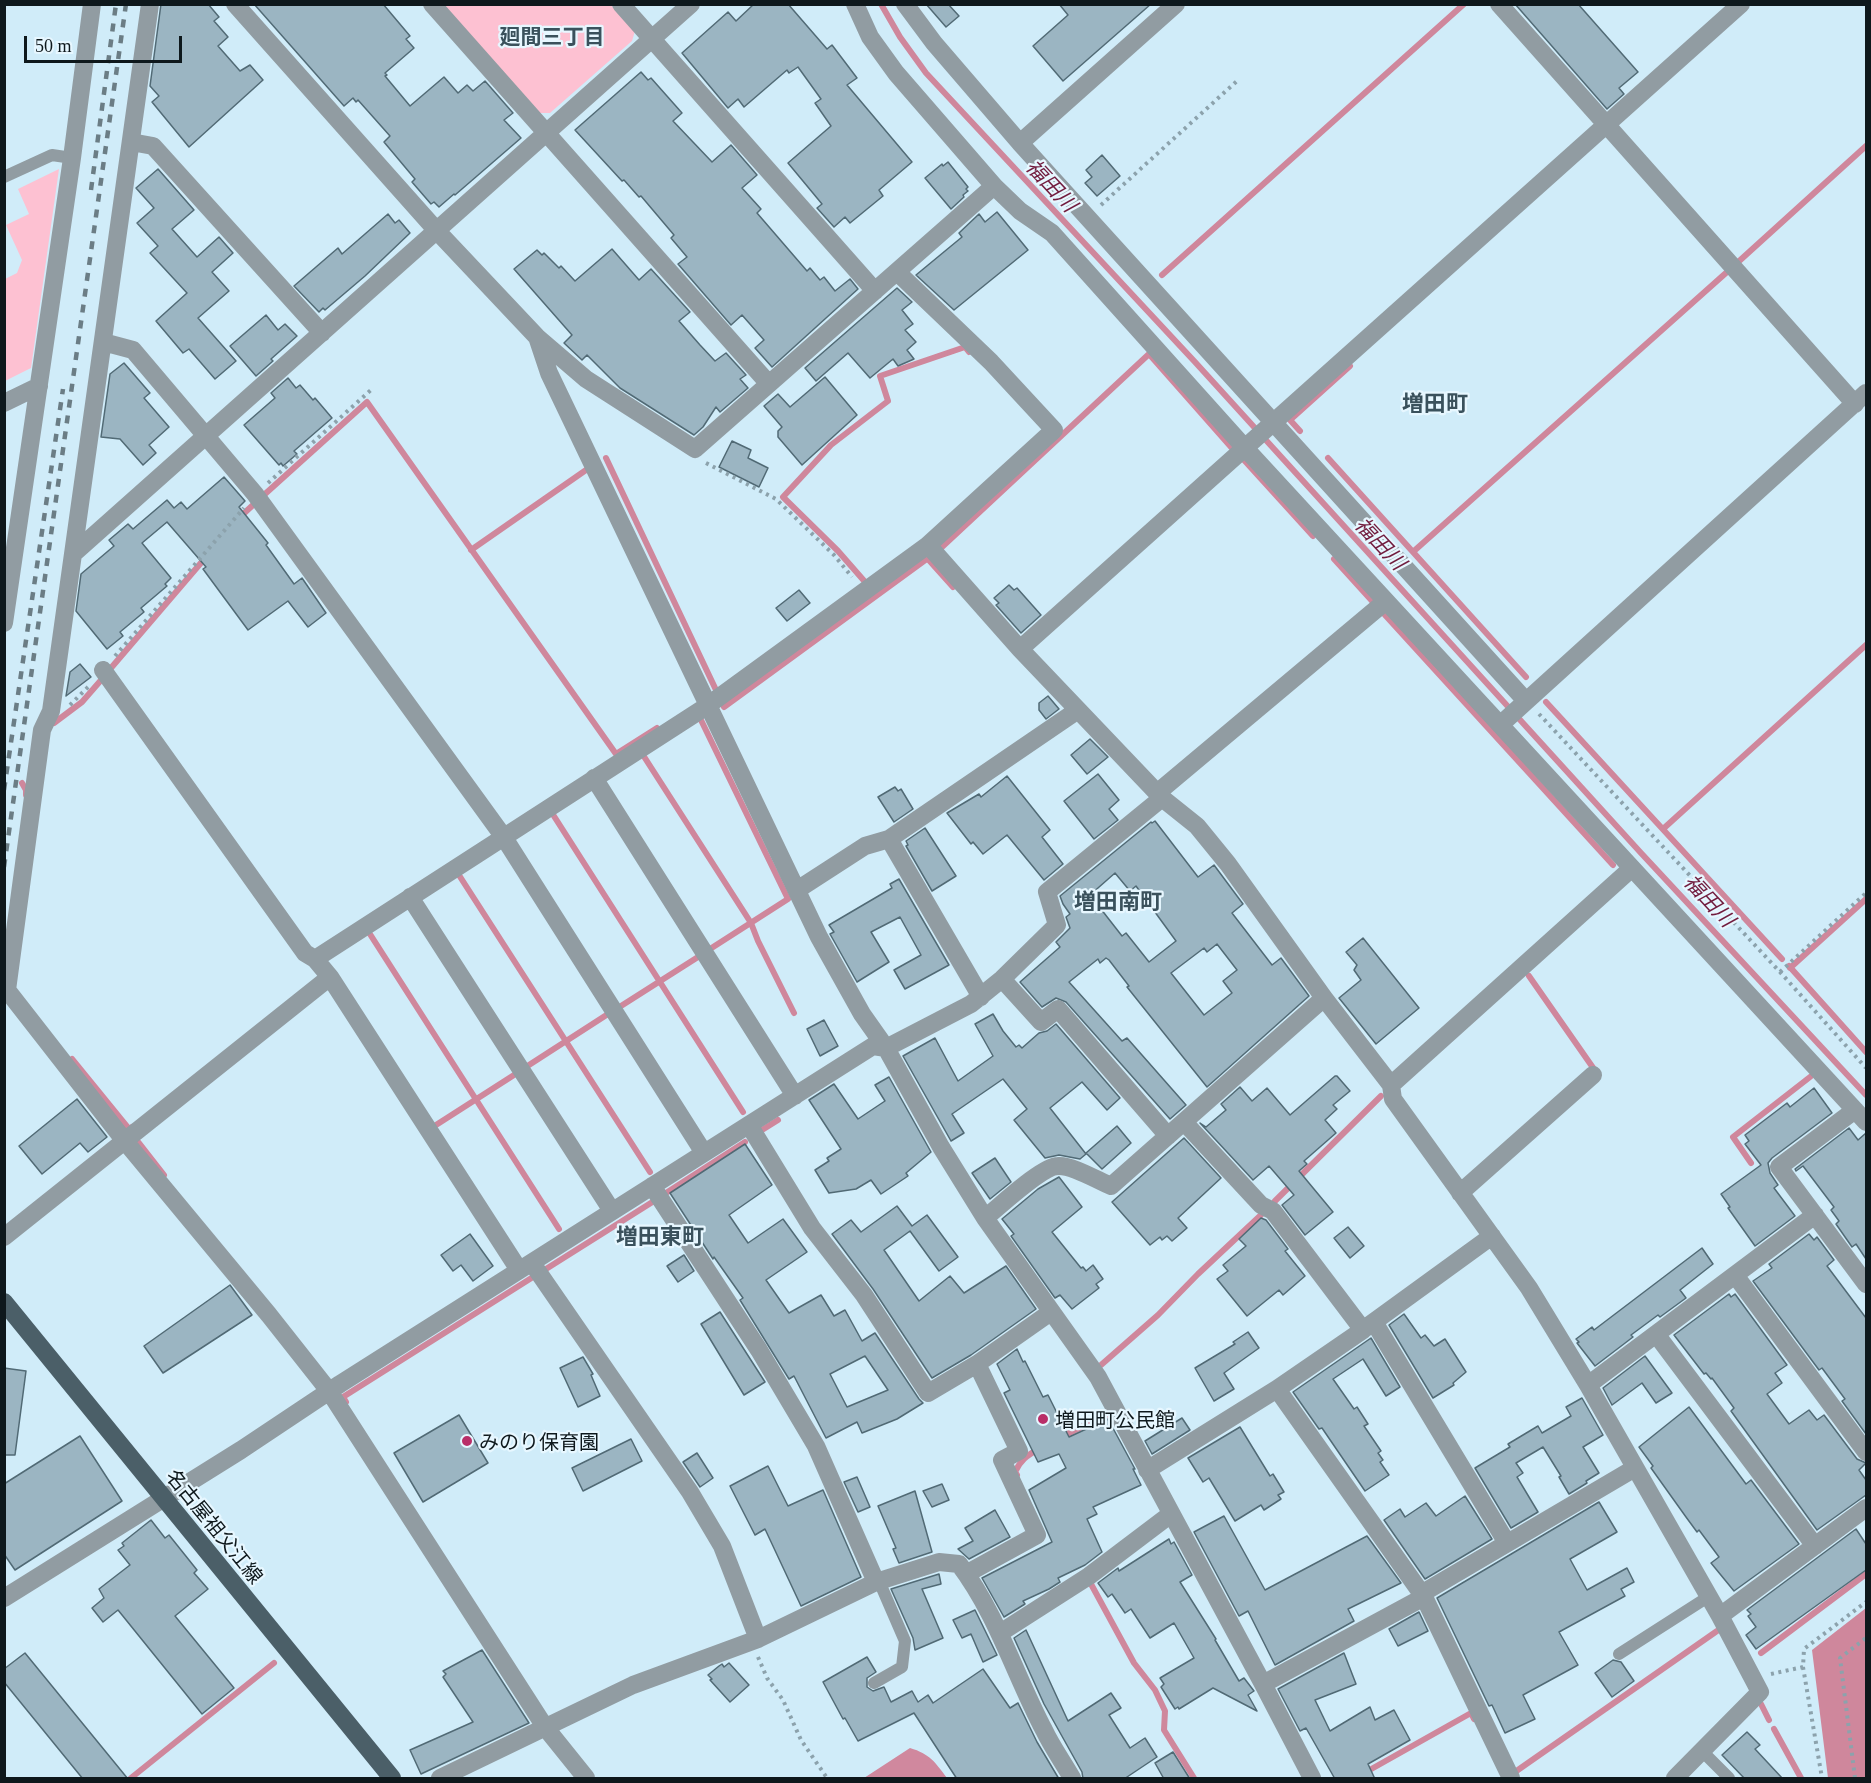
<!DOCTYPE html>
<meta charset="utf-8">
<style>
body{margin:0}
#map{position:relative;width:1871px;height:1783px;overflow:hidden;background:#d0ecf9;font-family:Georgia,serif}
canvas{display:block}
.frame{position:absolute;inset:0;border:6px solid #0e181c;pointer-events:none}
.scale{position:absolute;left:24px;top:36px;width:158px;height:27px;box-sizing:border-box;border:3px solid #0e181c;border-top:0;padding-left:8px;font-size:18px;line-height:21px;white-space:nowrap;color:#0e181c;-webkit-text-stroke:4px #e7f7ff;paint-order:stroke}
</style>
<div id="map">
<canvas width="1871" height="1783"></canvas>
<div class="frame"></div>
<div class="scale">50 m</div>
</div>
<script>
const ctx = document.querySelector('canvas').getContext('2d');
ctx.lineJoin = 'round';
function fill(path, color) {
  ctx.fillStyle = color;
  ctx.fill(path, 'evenodd');
}
function strokePath(path, color, width, dash) {
  ctx.strokeStyle = color;
  ctx.lineWidth = width;
  ctx.lineCap = dash ? 'butt' : 'round';
  ctx.setLineDash(dash || []);
  ctx.stroke(path);
}
function drawText(font, color, halo, rows, align = 'center') {
  ctx.font = font + ' Georgia,"Noto Sans JP",serif';
  ctx.lineWidth = 4.5;
  ctx.setLineDash([]);
  ctx.textBaseline = 'middle';
  ctx.strokeStyle = halo;
  ctx.fillStyle = color;
  for (const [text, x, y, turn = 0] of rows) {
    ctx.save();
    ctx.translate(x, y);
    ctx.rotate((+turn || 0) * Math.PI / 180);
    ctx.textAlign = isNaN(turn) ? turn : align;
    if (halo) ctx.strokeText(text, 0, 0);
    ctx.fillText(text, 0, 0);
    ctx.restore();
  }
}
fill(new Path2D(`
 M444 5H611L635 31 632 41 550 113H540Z
 M59 169 31 368 5 381V279L17 273 22 260 6 225 29 214 18 189Z`), '#fdc1d2');
fill(new Path2D(`
 M910 1748C930 1754 935 1762 947 1778H864Z`), '#d0889e');
fill(new Path2D(`
 M1866 1608V1778H1828L1812 1650Z`), '#cf879c');
strokePath(new Path2D(`
 M881 4 900 37 926 73 1195 362 1641 853 1866 1095
 M1737 263 1866 146
 M1162 275 1464 4
 M1300 431 1290 420 1350 366
 M606 458 716 690
 M1328 458 1526 677
 M1244 460 1313 536
 M265 494 367 402 616 754 657 728
 M240 517 253 505
 M942 547 1149 354 1231 447
 M471 550 586 470
 M1414 551 1727 272
 M927 558 953 587
 M1334 559 1373 602
 M866 583 838 551 783 497 831 445 888 401 880 376 965 347 969 352
 M1385 615 1613 865
 M111 668 206 557
 M1546 702 1782 959
 M724 707 928 558
 M700 718 788 899 710 949
 M54 723 82 702 102 679
 M643 755 751 923 758 941 794 1013
 M22 783 26 790V795
 M552 813 743 1112
 M1663 829 1866 645
 M457 872 650 1172
 M368 931 559 1229
 M1789 966 1866 1052
 M1790 968 1866 899
 M1529 976 1596 1072
 M621 1006 698 957
 M72 1059 129 1129 132 1127
 M529 1065 608 1014
 M436 1125 514 1075
 M762 1130 778 1120
 M139 1143 164 1175
 M1751 1163 1733 1137 1810 1077
 M666 1193 745 1142
 M1275 1201 1381 1096
 M546 1269 654 1201
 M1101 1365 1158 1315 1198 1274 1261 1215
 M346 1402 343 1397 533 1277
 M1061 1437 1108 1414
 M1017 1475 1015 1472C1020 1461 1027 1455 1039 1449
 M1091 1584 1134 1663 1155 1690 1165 1711 1164 1730 1194 1778
 M1761 1653 1866 1574
 M1761 1704 1769 1720
 M1774 1729 1801 1778
 M1366 1772 1471 1713 1474 1719
 M1515 1772 1717 1631
 M131 1778 274 1663`), '#cf879c', 6);
const building = new Path2D(`
 M161 4H208L219 17 214 21 228 37 218 46 240 71 250 65 263 80 189 147 152 102 159 96 150 86Z
 M254 4H383L410 36 406 39 414 48 385 73 387 75 385 76 410 106 444 77 458 93 467 85 473 91 485 81 513 113 504 120 521 138 455 195 454 194 439 207 434 202 431 204 412 182 415 179 384 142 390 136 358 100 356 102 353 98 344 106Z
 M754 4H788L827 49 832 45 857 78 847 85 912 162 879 190 883 196 850 223 845 217 834 227 817 208 822 204 788 163 831 126 815 103 821 99 798 67 789 73 787 70 744 107 738 99 728 108 682 53 728 12 736 21Z
 M926 4H948L959 16 946 27Z
 M1059 4H1151L1063 81 1033 46 1068 15Z
 M1515 4H1578L1638 72 1619 88 1624 94 1607 109Z
 M641 72 648 80 651 78 682 113 673 121 712 162 731 145 757 175 742 188 761 209 757 213 807 271 810 268 820 280 824 277 835 291 850 279 858 289 772 367 755 348 764 340 742 315 731 325 678 264 687 257 671 238 674 235 641 196 639 197 624 180 622 181 575 130Z
 M1102 155 1120 176 1097 196 1085 183 1092 177 1086 170Z
 M948 162 968 187 966 189 968 191 963 195 964 197 951 209 925 178 942 164 943 166Z
 M158 169 194 210 172 229 197 257 219 237 233 253 212 272 229 291 198 318 236 361 215 379 189 349 183 353 156 321 187 293 150 253 158 246 137 223 154 208 136 188Z
 M997 212 1028 250 954 310 916 275 962 237 959 233 979 214 985 222Z
 M388 214 395 223 399 220 410 233 365 276 325 310 323 308 319 312 294 286 338 248 342 254Z
 M612 249 639 280 651 269 690 312 679 321 700 345 715 361 726 353 746 375 740 379 748 388 720 412 716 407 703 427 694 435 620 388 587 355 582 360 564 343 572 335 514 269 537 250 542 255 544 253 559 268 561 266 575 281Z
 M897 288 912 302 902 310 913 324 905 330 916 342 907 350 914 359 898 366 893 359 870 378 848 353 816 381 805 368Z
 M266 315 278 330 285 324 297 336 271 359 273 361 256 376 230 346Z
 M124 363 150 393 144 398 169 427 149 445 156 453 143 465 120 439 101 437 110 374Z
 M825 377 857 415 802 465 778 437V431L782 427 764 406 778 394 790 407Z
 M288 378 296 388 300 385 313 400 315 398 332 418 294 451 297 454 283 466 281 463 279 465 244 425 275 398 271 393Z
 M732 441 751 450 748 458 768 468 759 487 719 467Z
 M224 477 245 501 239 507 268 543 266 545 294 584 302 578 326 613 308 627 288 601 248 630 203 569 206 567 167 522 142 543 171 578 165 584 167 586 141 608 144 612 120 632 123 636 107 649 76 611 81 574 114 546 109 540 128 524 133 529 167 500 174 508 181 502 187 509Z
 M1009 585 1014 590 1017 588 1041 615 1021 633 996 605 999 603 994 598Z
 M799 590 810 603 787 621 776 608Z
 M80 664 91 677 66 696 70 672Z
 M1048 696 1059 709 1046 719 1039 710V703Z
 M1090 739 1108 757 1087 774 1071 755Z
 M1098 774 1119 800 1109 809 1118 820 1094 839 1064 801Z
 M1007 776 1050 830 1042 837 1063 864 1044 880 1007 835 983 854 973 842 971 844 947 813 979 794 981 797Z
 M895 787 898 791 901 789 913 809 894 822 878 797Z
 M1155 821 1198 877 1214 865 1243 904 1232 913 1272 965 1281 958 1309 996 1207 1087 1127 987 1129 986 1109 960 1106 958 1100 963 1098 959 1069 982 1122 1041 1127 1038 1186 1105 1170 1119 1066 1002 1056 998 1042 1007 1020 982 1060 947 1056 942 1070 928 1066 917 1070 914 1063 904 1060 896 1151 822 1152 823ZM1115 873 1130 891 1136 886 1176 941 1149 962 1126 933 1122 936 1090 895ZM1217 944 1237 970 1223 981 1232 993 1204 1015 1171 973 1204 948 1207 952Z
 M925 828 956 876 932 891 906 846 908 845 906 841Z
 M899 879 949 965 905 989 894 970 921 955 900 917 871 932 889 962 857 982 830 934 834 932 829 925 892 888 890 884Z
 M1363 938 1419 1008 1376 1044 1339 998 1361 980 1354 970 1357 965 1346 952Z
 M993 1014 1003 1031 1016 1047 1019 1045 1022 1048 1039 1033 1047 1031 1056 1024 1120 1098 1107 1110 1082 1082 1050 1108 1086 1154 1080 1159 1059 1155 1045 1158 1014 1120 1027 1109 1003 1079 952 1114 964 1133 951 1141 903 1056 935 1038 958 1081 993 1056 975 1024Z
 M824 1020 838 1046 820 1056 807 1029Z
 M1335 1076H1337L1350 1091 1333 1105 1337 1109 1325 1120 1336 1133 1304 1161 1307 1164 1299 1171 1333 1212 1305 1235 1282 1205 1294 1195 1269 1166 1253 1180 1200 1123 1206 1127 1226 1110 1221 1104 1240 1087 1252 1101 1267 1088 1290 1115Z
 M889 1077 931 1152 906 1173 908 1176 881 1194 871 1180 856 1189 829 1193 815 1170 829 1161 827 1158 841 1149 809 1100 834 1084 858 1119 885 1101 875 1085Z
 M1814 1088 1832 1113 1772 1158 1768 1163 1770 1173 1778 1185 1774 1188 1795 1216 1755 1246 1728 1208 1730 1207 1721 1194 1761 1165 1745 1144 1749 1141 1745 1135 1787 1103 1790 1107Z
 M77 1099 107 1137 88 1152 80 1143 42 1174 19 1146Z
 M1117 1126 1131 1143 1102 1169 1086 1153Z
 M1849 1128 1858 1140 1866 1133V1259L1856 1244 1852 1247 1836 1224 1839 1221 1831 1210 1834 1207 1803 1166 1796 1171 1795 1169Z
 M1184 1138 1221 1178 1178 1218 1187 1228 1172 1241 1167 1236 1162 1240 1160 1237 1150 1245 1112 1202Z
 M745 1144 772 1185 729 1215 748 1243 783 1219 807 1252 766 1280 789 1313 821 1295 834 1316 845 1310 862 1341 875 1333 919 1399 923 1403 897 1419 862 1433 857 1422 826 1438 794 1376 789 1379 740 1300 743 1298 714 1257 713 1259 670 1193ZM865 1356 888 1390 847 1407 830 1374Z
 M995 1158 1011 1182 990 1199 972 1173Z
 M1059 1177 1082 1207 1052 1232 1081 1268 1083 1267 1086 1271 1093 1265 1103 1279 1096 1284 1099 1288 1072 1309 1060 1295 1055 1298 1011 1236 1014 1234 1002 1219 1038 1189Z
 M897 1206 912 1226 927 1215 958 1257 939 1271 910 1231 884 1250 919 1301 950 1276 964 1293 1006 1266 1036 1309 971 1355 932 1378 873 1289 832 1234 851 1220 861 1232Z
 M1261 1218 1266 1220 1288 1249 1285 1251 1305 1276 1283 1295 1279 1290 1247 1316 1217 1279 1228 1271 1223 1265 1246 1246 1239 1239Z
 M1348 1227 1364 1246 1350 1258 1334 1238Z
 M470 1234 493 1266 473 1281 461 1265 453 1271 441 1255Z
 M1809 1234 1814 1240 1817 1237 1834 1260 1827 1266 1866 1318V1434L1842 1401 1845 1399 1822 1368 1819 1370 1753 1281 1772 1268 1769 1264Z
 M1702 1248 1713 1264 1680 1290 1686 1298 1660 1317 1658 1315 1631 1335 1633 1337 1595 1366 1577 1343 1579 1342 1576 1339 1592 1327 1594 1330Z
 M684 1255 694 1271 678 1282 667 1266Z
 M230 1285 252 1315 163 1373 144 1346Z
 M1729 1294 1731 1297 1735 1294 1787 1365 1775 1373 1782 1383 1767 1394 1789 1424 1809 1410 1817 1420 1824 1415 1857 1459 1866 1463 1859 1470 1866 1480V1495L1817 1530 1731 1411 1734 1408 1712 1378 1711 1379 1706 1373 1704 1374 1674 1335Z
 M720 1312 765 1382 744 1395 701 1324Z
 M1404 1314 1421 1338 1425 1335 1434 1346 1445 1339 1466 1372 1453 1383 1454 1385 1433 1398 1389 1325Z
 M1248 1332 1259 1348 1224 1373 1234 1389 1214 1401 1195 1368 1235 1344 1233 1342Z
 M1371 1338 1400 1387 1386 1396 1363 1359 1333 1379 1354 1409 1357 1407 1368 1424 1364 1426 1381 1451 1378 1453 1383 1460 1380 1462 1389 1475 1365 1491 1322 1428 1319 1429 1293 1392Z
 M1017 1349 1023 1362 1025 1361 1043 1397 1048 1395 1069 1437 1108 1419 1135 1469H1133L1141 1485 1093 1507 1097 1514 1087 1519 1102 1552 1085 1565 1058 1578 1060 1582 1049 1589 1023 1601 1025 1604 1004 1617 982 1578 1052 1542 1029 1490 1066 1468 1059 1454 1038 1462 1004 1393 1010 1390 997 1364Z
 M1645 1356 1672 1393 1656 1403 1642 1383 1612 1405 1603 1388Z
 M583 1357 593 1374 591 1375 600 1396 578 1407 560 1368Z
 M4 1368 26 1371 15 1455H4Z
 M1582 1398 1603 1435 1583 1447 1599 1473 1586 1481 1587 1483 1569 1494 1559 1477 1561 1476 1543 1447 1516 1463 1523 1473 1517 1477 1538 1512 1511 1528 1475 1468 1510 1447 1508 1444 1538 1426 1542 1433 1571 1416 1566 1407Z
 M1689 1407 1746 1484 1751 1480 1799 1544 1734 1591 1711 1563 1719 1557 1699 1530 1697 1532 1686 1517 1651 1468 1653 1466 1639 1447Z
 M459 1415 488 1463 423 1502 394 1453Z
 M1182 1418 1190 1430 1152 1454 1145 1441Z
 M1240 1427 1270 1476 1273 1474 1284 1492 1278 1495 1281 1499 1264 1510 1261 1505 1235 1521 1209 1478 1203 1482 1188 1458Z
 M80 1436 122 1501 15 1570 4 1554V1484Z
 M631 1439 642 1461 583 1491 572 1468Z
 M697 1453 713 1478 700 1487 683 1462Z
 M768 1466 788 1506 823 1490 861 1577 801 1606 765 1529 755 1535 730 1486Z
 M857 1477 870 1507 858 1512 844 1482Z
 M942 1484 949 1500 932 1507 923 1491Z
 M915 1491 932 1552 899 1563 893 1549 896 1548 878 1506Z
 M1465 1496 1492 1539 1425 1579 1384 1520 1400 1509 1405 1517 1426 1503 1436 1516Z
 M1599 1502 1617 1532 1570 1559 1587 1590 1627 1568 1634 1582 1621 1589 1625 1596 1559 1632 1578 1665 1523 1695 1535 1719 1505 1733 1492 1705 1489 1706 1437 1598Z
 M995 1510 1010 1537 969 1559 958 1549 973 1541 965 1528Z
 M1224 1516 1265 1590 1367 1536 1401 1583 1348 1609 1354 1621 1275 1665 1248 1611 1239 1616 1194 1532Z
 M151 1520 165 1538 169 1535 197 1570 194 1573 208 1589 175 1616 234 1688 202 1714 118 1610 103 1622 92 1608 104 1598 99 1589 130 1565 118 1550 124 1546 122 1543Z
 M1856 1529 1866 1544V1570L1756 1649 1746 1635 1756 1627 1748 1616 1751 1614 1747 1610Z
 M1169 1539 1171 1544 1174 1542 1192 1575 1180 1582 1216 1639 1215 1640 1239 1681 1244 1678 1254 1691 1248 1695 1257 1711 1213 1688 1179 1709 1178 1707 1175 1709 1161 1687 1164 1684 1160 1678 1194 1658 1174 1623 1150 1638 1131 1609 1125 1613 1112 1594 1108 1597 1098 1583 1118 1568 1119 1571Z
 M939 1574 941 1584 922 1589 943 1638 915 1650 913 1638 891 1589Z
 M975 1610 997 1655 983 1662 971 1634 962 1638 953 1620Z
 M1419 1612 1428 1631 1398 1646 1389 1629Z
 M1026 1630 1068 1721 1111 1693 1121 1708 1109 1715 1130 1748 1145 1738 1157 1757 1124 1779H1083L1082 1772 1044 1704 1014 1638Z
 M482 1650 529 1723 421 1774 410 1750 473 1722 443 1677 446 1674 443 1671Z
 M25 1653 128 1779H83L4 1682V1669Z
 M1344 1653 1356 1684 1315 1700 1330 1731 1370 1707 1375 1720 1394 1710 1410 1740 1368 1764 1375 1779H1335L1306 1728 1300 1731 1278 1689Z
 M867 1657 876 1672 867 1678V1687L873 1691 884 1687 891 1702 912 1691 918 1702 928 1695 933 1703 983 1669 1010 1708 1018 1703 1037 1742 1059 1779H957L914 1713 858 1741 845 1718 843 1719 823 1682Z
 M1613 1660 1621 1662 1634 1681 1612 1697 1595 1673Z
 M729 1663 749 1685 730 1702 710 1680 712 1679 708 1675 719 1666 722 1664 724 1667Z
 M1747 1732 1760 1745 1755 1749 1783 1779H1745L1722 1755Z
 M1173 1752 1190 1779H1164L1155 1763Z`);
fill(building, '#9bb5c2');
strokePath(building, '#516a75', 1.5);
strokePath(new Path2D(`
 M1101 205 1238 80
 M706 463 776 499 834 555 852 577
 M268 483 372 389
 M115 656 244 508
 M70 705 90 685
 M1539 714 1780 972 1866 1068
 M1780 972 1866 893
 M758 1657 767 1678 783 1700 801 1740 827 1778
 M1803 1667 1822 1778
 M1771 1674 1803 1667 1804 1649 1866 1602
 M1855 1778 1840 1658 1866 1638`), '#8ca2ac', 4, [3, 4.5]);
strokePath(new Path2D(`
 M4 177 52 155 72 158
 M1619 1654 1708 1597
 M874 1683 902 1667 905 1641 879 1581
 M1702 1751 1729 1778`), '#919ca2', 12);
strokePath(new Path2D(`
 M150 4 51 711 42 730 7 990 124 1140 269 1315 329 1391 545 1727 586 1778
 M235 4 437 231 537 337 586 379 695 449 994 186 896 73 870 37 855 4
 M432 4 769 384
 M621 4 875 291
 M905 4 934 43 1020 143 1526 701
 M1499 4 1855 404
 M131 142 153 146 322 333
 M1020 143 1176 4
 M994 186 1020 211 1052 233 1245 448 1866 1122
 M897 272 991 362 1054 430 928 545
 M537 337 549 373 819 937 862 1014 886 1048 941 1147 985 1218 1098 1377 1263 1684 1312 1778
 M103 342 133 350 255 494 503 836 704 1153
 M4 403 39 386
 M73 554 691 4
 M4 623 72 158 92 4
 M1020 649 1741 4
 M103 670 305 953 315 959 330 977 519 1270
 M1500 725 1866 393
 M594 778 795 1096
 M1157 793 1386 601
 M889 839 981 997
 M797 890 865 846 889 839 1078 710
 M410 897 612 1211
 M315 959 707 706 928 545 1020 649 1162 798 1197 826 1228 864 1324 998 1391 1085 1393 1099 1529 1288 1588 1385 1720 1616 1760 1692 1675 1778
 M1002 979 1041 1022 1058 1009 1168 1136
 M1391 1085 1632 868
 M1855 1110 1779 1167 1866 1284
 M1184 1122 1261 1205 1273 1211 1363 1330 1277 1389 1424 1597 1511 1778
 M749 1125 812 1228 864 1295 928 1393 977 1364 1051 1312
 M652 1186 759 1350 816 1446 876 1582
 M1460 1193 1593 1075
 M985 1218C999 1207 1042 1166 1058 1166 1072 1165 1097 1180 1111 1186L1324 998
 M4 1237 330 977
 M532 1263 690 1492 722 1546 758 1639
 M1735 1275 1866 1452
 M1374 1322 1507 1543
 M1364 1329 1492 1236
 M1656 1334 1815 1546
 M1588 1385 1815 1215
 M1147 1470 1277 1389
 M966 1574 1037 1535 1002 1460 1019 1451 977 1364
 M1421 1594 1635 1468
 M4 1598 241 1450 340 1384 873 1046 886 1048 971 1004 1002 979 1057 925 1047 892 1162 798
 M1720 1616 1866 1508
 M1000 1633 1089 1576 1171 1514
 M1263 1684 1424 1597
 M440 1778 633 1685 758 1639 876 1582 939 1562 959 1564C997 1614 1015 1675 1044 1730 1052 1747 1063 1762 1072 1778`), '#919ca2', 18);
strokePath(new Path2D(`
 M4 1302 392 1778`), '#4b5f68', 18);
strokePath(new Path2D(`
 M91 190 116 4
 M4 790 63 389
 M4 867 126 4`), '#6b7d85', 4.5, [8, 8]);
for (const [x, y, r, color] of [
 [1043,1419,6,"#b92e68"],
 [467,1441,6,"#b92e68"]
]) {
  const dot = new Path2D();
  dot.arc(x, y, r, 0, 2 * Math.PI);
  ctx.fillStyle = color;
  ctx.fill(dot);
  strokePath(dot, '#e7f7ff', 2);
}
drawText('20px', '#0e181c', '#e7f7ff', [
 ["増田町公民館",1055,1419],
 ["みのり保育園",479,1441]
], 'left');
drawText('20px', '#0e181c', '#e7f7ff', [
 ["名古屋祖父江線",215,1526,51]
]);
drawText('bold 21px', '#3a515c', '#e7f7ff', [
 ["廻間三丁目",552,36]
]);
drawText('italic 21px', '#711c3e', '#e7f7ff', [
 ["福田川",1052,185,47],
 ["福田川",1381,543,47],
 ["福田川",1710,900,47]
]);
drawText('bold 22px', '#3a515c', '#e7f7ff', [
 ["増田町",1435,403],
 ["増田南町",1118,901],
 ["増田東町",660,1236]
]);
</script>
